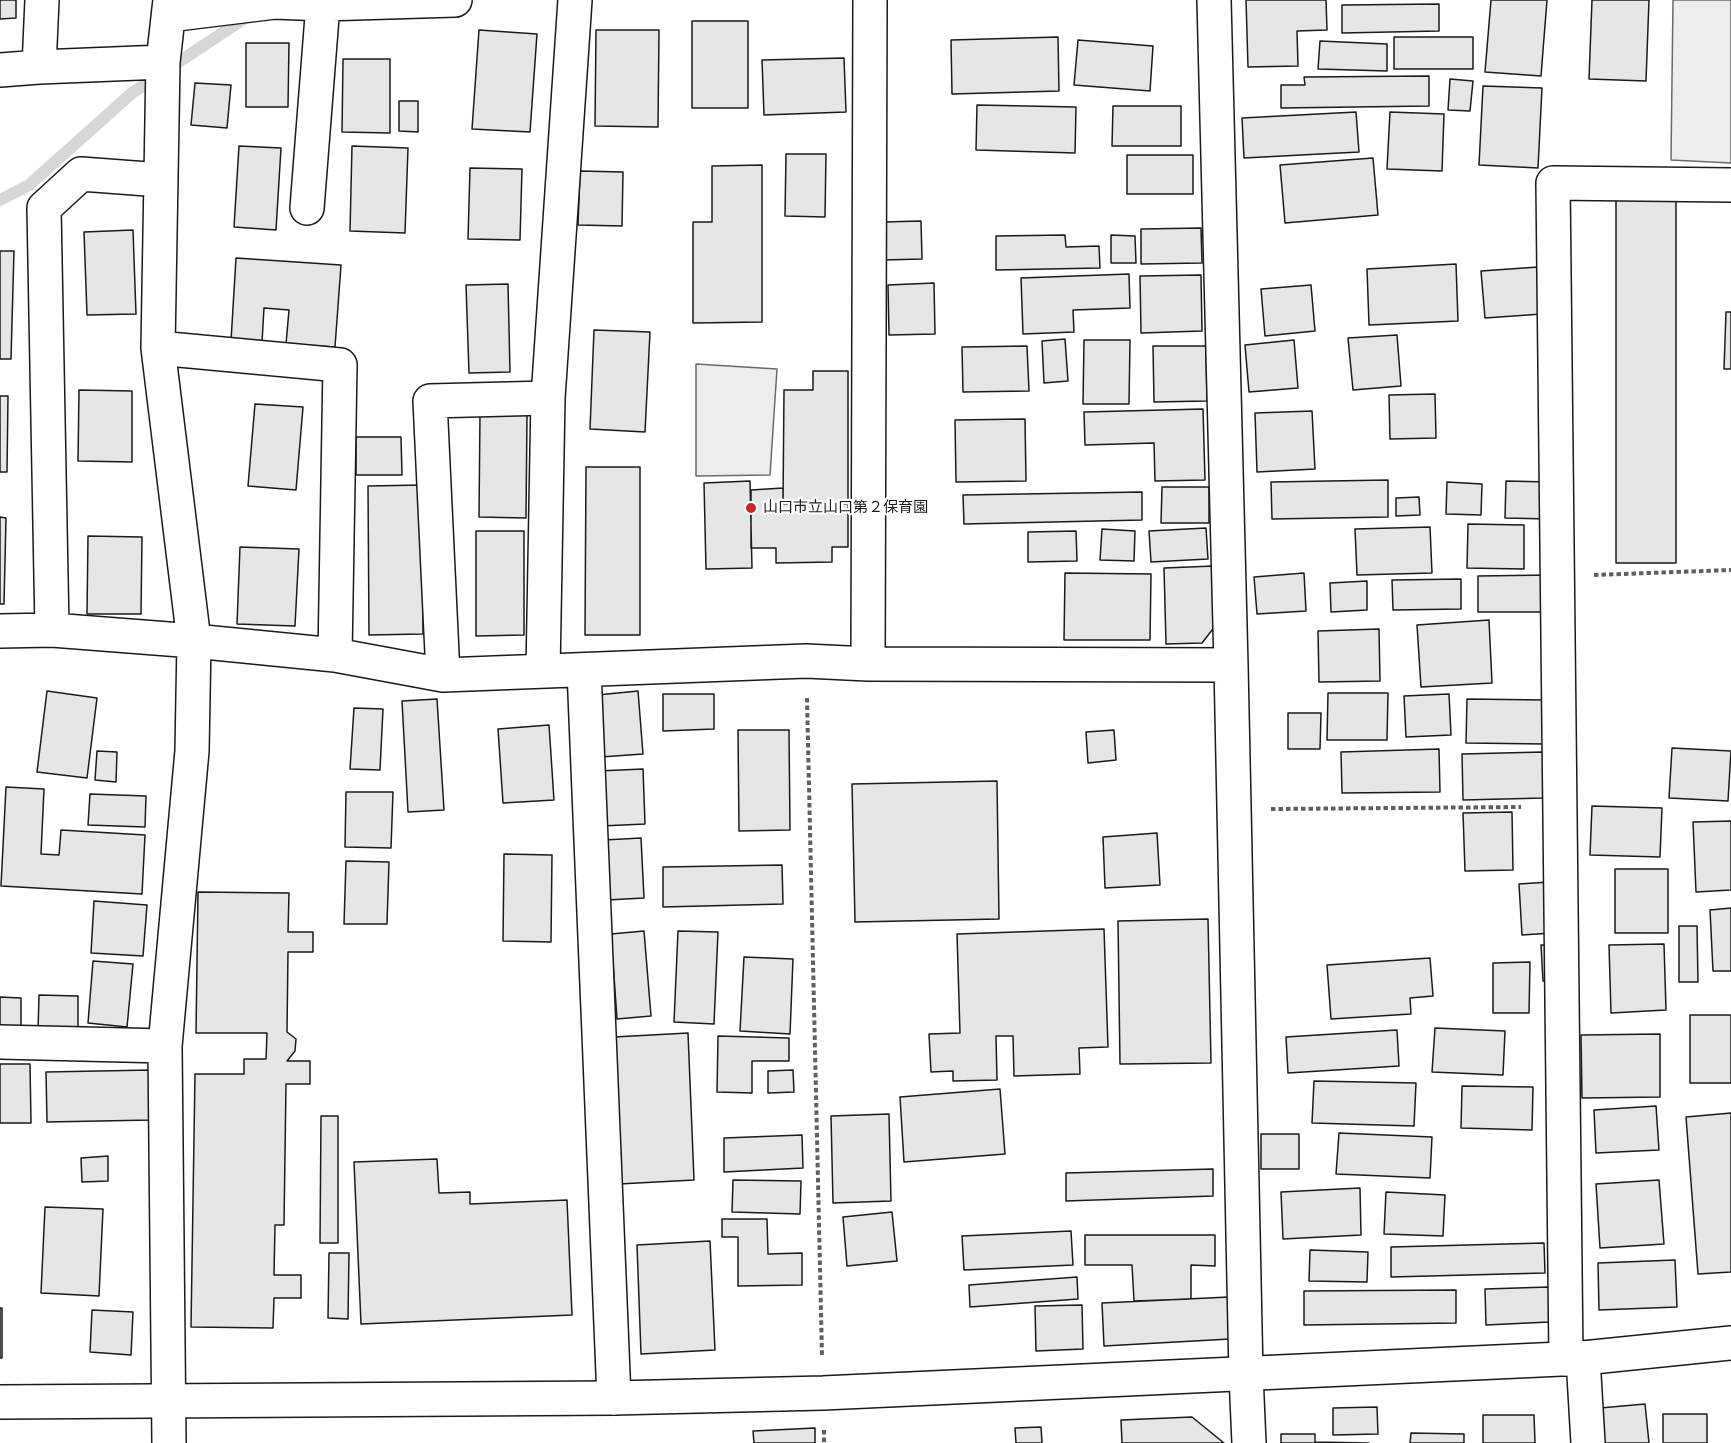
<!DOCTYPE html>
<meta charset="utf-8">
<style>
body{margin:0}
canvas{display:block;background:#fff}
</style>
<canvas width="1731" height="1443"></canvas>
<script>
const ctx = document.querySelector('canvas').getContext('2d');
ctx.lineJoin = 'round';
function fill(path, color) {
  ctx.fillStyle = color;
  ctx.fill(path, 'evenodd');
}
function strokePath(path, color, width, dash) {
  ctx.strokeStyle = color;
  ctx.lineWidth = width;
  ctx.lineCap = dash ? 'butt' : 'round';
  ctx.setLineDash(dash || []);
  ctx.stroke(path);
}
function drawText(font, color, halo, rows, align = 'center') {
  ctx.font = font + ' "Roboto Serif","Noto Sans JP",serif';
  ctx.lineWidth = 4.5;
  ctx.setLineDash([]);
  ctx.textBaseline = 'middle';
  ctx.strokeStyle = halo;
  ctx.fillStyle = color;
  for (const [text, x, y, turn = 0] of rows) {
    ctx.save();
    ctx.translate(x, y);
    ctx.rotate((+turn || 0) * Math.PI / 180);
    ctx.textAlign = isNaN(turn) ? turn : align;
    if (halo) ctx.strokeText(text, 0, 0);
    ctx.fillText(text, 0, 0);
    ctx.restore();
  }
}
const built = new Path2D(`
 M1673 0H1731V163L1671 160Z
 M696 364 777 369 770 475 696 476Z`);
fill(built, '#ededed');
strokePath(built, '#6a6a6a', 1.5);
strokePath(new Path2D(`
 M0 200 29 185 132 93 248 16`), '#d7d7d7', 12);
const building = new Path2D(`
 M0 0H16V18L0 19Z
 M1246 0H1326L1327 30 1297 31 1298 66 1248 67Z
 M1491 0H1547L1541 76 1485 72Z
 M1592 0H1649L1646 81 1589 79Z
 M1439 4V31L1342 33V5Z
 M692 21H748V108H692Z
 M479 30 537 34 530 132 472 129Z
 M596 30H659L658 127 595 126Z
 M1058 37 1059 91 952 94 951 40Z
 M1394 37H1473V69H1394Z
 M1078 40 1153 46 1150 91 1074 85Z
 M1320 41 1387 44V71L1318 69Z
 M246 43H289L288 107H246Z
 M844 58 846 112 764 115 762 60Z
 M343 59H390V133L342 132Z
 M1429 76V106L1281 108V85H1305L1304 77Z
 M1450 79 1473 81 1470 111 1448 110Z
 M195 83 231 85 227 128 191 125Z
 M1483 86 1542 88 1538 168 1479 165Z
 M399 101H418V132L399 131Z
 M977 105 1076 107 1075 153 976 150Z
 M1113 106H1181V146H1112Z
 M1356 112 1359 152 1244 158 1242 118Z
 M1390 112 1444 114 1442 171 1387 169Z
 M239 146 281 148 276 230 234 227Z
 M352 146 408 148 405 233 350 231Z
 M786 154H826L825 217 785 216Z
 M1127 155H1193V194H1127Z
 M1373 158 1378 215 1285 223 1280 165Z
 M762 165V322L693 323V222H712V166Z
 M470 168 522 169 520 240 468 239Z
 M580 171 623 172 622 226 578 225Z
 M1616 192H1676V563H1616Z
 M921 221 922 259 883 260V222Z
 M1201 228 1202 263 1141 264V229Z
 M133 230 136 314 87 315 84 232Z
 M1065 235 1066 247 1099 246 1100 268 996 270V236Z
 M1111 235 1135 236 1136 263H1111Z
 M0 251H14L11 359H0Z
 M236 258 341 265 335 347 286 344 289 310 264 308 262 342 231 341Z
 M1456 264 1458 321 1369 325 1367 269Z
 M1538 267 1542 314 1485 318 1481 271Z
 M1129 274 1130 308 1073 310 1074 332 1023 334 1021 278Z
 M1201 275 1202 331 1141 333 1140 276Z
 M934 283 935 334 889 335 888 285Z
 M508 284 510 372 469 373 466 285Z
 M1311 285 1315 331 1265 336 1261 289Z
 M1726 312H1731V369H1724Z
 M594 330 650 332 645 432 590 429Z
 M1397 335 1401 386 1353 390 1348 338Z
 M1065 339 1068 381 1044 383 1042 341Z
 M1084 340H1130L1129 404H1083Z
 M1294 340 1298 388 1249 392 1245 345Z
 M1027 346 1029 391 963 392 962 347Z
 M1153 346H1206L1207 401 1154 402Z
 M813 371H848V504H783L784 390H813Z
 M79 390 132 391V462L78 461Z
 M1435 394 1436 438 1390 439 1389 395Z
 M0 396H8L7 472H0Z
 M255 404 303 407 296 490 248 486Z
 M1203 409 1205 480 1155 481 1154 443 1085 445 1084 412Z
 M1312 411 1315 469 1257 472 1255 413Z
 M480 414H527L526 518 479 517Z
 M1025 419 1026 481 956 482 955 420Z
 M356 437H401L402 475H356Z
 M586 467H640V635H585Z
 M1388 480V517L1272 519 1271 482Z
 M750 481 752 568 706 569 704 483Z
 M1506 481 1549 482V519L1505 518Z
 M1447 482 1482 484 1481 515 1446 514Z
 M423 485V634L369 635 368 486Z
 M1162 487H1209V523H1161Z
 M783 488V504H848V547H832V562L776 563V548H751V490Z
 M1142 492V520L964 524 963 495Z
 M1419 497 1420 515 1396 516V498Z
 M0 517 6 518 4 604H0Z
 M1468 524 1524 525V569L1467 568Z
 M1430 527 1432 573 1357 575 1355 529Z
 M1206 528 1208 559 1151 562 1149 531Z
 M1102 529 1135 531 1134 561 1100 560Z
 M476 531H524V635L476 636Z
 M1076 531 1077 561 1028 562V532Z
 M88 536 142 537 141 614H87Z
 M240 547 299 549 295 626 237 624Z
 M1214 566 1216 625 1202 643 1166 644 1164 568Z
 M1065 573 1151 574 1150 640H1064Z
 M1304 573 1306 611 1257 614 1254 577Z
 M1551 575 1552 612H1478V576Z
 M1461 579V609L1393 610 1392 580Z
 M1367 581V610L1331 612 1330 583Z
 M1489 620 1492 683 1421 687 1417 625Z
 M1379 629 1380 681 1319 682 1318 631Z
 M47 691 97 698 87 778 37 772Z
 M638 691 643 754 601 757 597 695Z
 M1328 693H1388L1387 740H1327Z
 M663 694H714V729L663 731Z
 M1449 694 1451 735 1406 737 1404 696Z
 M437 699 444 810 408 812 402 701Z
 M1467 699 1545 700V744L1466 743Z
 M354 708 383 709 380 770 350 769Z
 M1288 713H1321L1320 749H1288Z
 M549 725 554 800 503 803 498 729Z
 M738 730H789L790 830 739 831Z
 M1114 730 1116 760 1088 763 1086 732Z
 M1672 748 1731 751 1728 801 1669 798Z
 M1439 749 1440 792 1342 793 1341 752Z
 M97 751 117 752 116 782 95 780Z
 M1543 752 1544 798 1463 800 1462 754Z
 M643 769 645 824 601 826 598 771Z
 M997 781 999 919 855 922 852 784Z
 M6 787 44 789 41 854 59 855 61 830 145 835 142 894 1 886Z
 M346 792H393L391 848 345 847Z
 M90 794 146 796 145 827 88 825Z
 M1592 806 1662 808 1660 857 1590 855Z
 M1512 812 1513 870 1465 871 1463 813Z
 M1731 821V890L1696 892 1693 822Z
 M1157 833 1160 885 1105 888 1103 837Z
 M641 838 644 898 607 900 604 840Z
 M504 854 552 855 551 942 503 941Z
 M346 861 389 862 387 924H344Z
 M782 865 783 904 663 907V867Z
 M1615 869H1668V933H1615Z
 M1549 882 1552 933 1522 935 1519 884Z
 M198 892 289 893 288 932H313V952H288L287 1032 296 1039 295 1051 287 1061H310V1084H286L284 1225H275L274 1275H301V1298H274L273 1328 191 1327 195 1074H244V1059H266L267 1033H196Z
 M94 901 147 905 143 956 91 953Z
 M1731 908V971H1713L1710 910Z
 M1208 919 1211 1063 1120 1064 1118 921Z
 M1679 926H1697L1698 982H1679Z
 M1104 929 1108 1047 1079 1048 1080 1074 1014 1076 1013 1036H996L997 1080 953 1081V1071L931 1072 929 1034 960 1033 957 934Z
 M644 931 651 1016 617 1019 611 934Z
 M678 931 718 932 714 1024 674 1022Z
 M1664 944 1666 1010 1611 1013 1609 945Z
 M1541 945H1557L1558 981H1543Z
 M744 957 793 959 790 1034 740 1031Z
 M1430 958 1433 996 1410 998 1411 1014 1331 1019 1327 965Z
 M93 961 133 964 127 1027 88 1023Z
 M1530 962 1529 1013H1493V963Z
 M39 995 78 996V1031H38Z
 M0 997 21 998V1028H0Z
 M1690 1015H1731V1083H1690Z
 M1435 1028 1505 1031 1503 1075 1432 1072Z
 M1397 1030 1399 1066 1288 1073 1286 1037Z
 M688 1033 694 1180 619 1184 614 1037Z
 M1660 1034V1097L1582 1098 1581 1035Z
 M718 1036 789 1038V1061H752V1093L717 1092Z
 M0 1064H30L31 1123H0Z
 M151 1070 152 1120 47 1122 46 1072Z
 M793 1070 794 1092 768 1093V1071Z
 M1314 1081 1416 1083 1414 1126 1312 1123Z
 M1462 1086 1533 1087 1532 1130 1461 1128Z
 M1000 1089 1005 1154 904 1162 900 1097Z
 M1656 1106 1659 1150 1596 1153 1594 1110Z
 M1731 1113V1272L1698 1274 1686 1117Z
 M889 1114 891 1201 833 1203 831 1116Z
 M321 1116H338V1243H320Z
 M1339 1133 1432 1137 1430 1178 1336 1174Z
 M1261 1134H1299V1169H1261Z
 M802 1135 803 1168 724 1172V1138Z
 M108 1156V1181L82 1182 81 1158Z
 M437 1159 439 1193 470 1192V1204L567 1200 572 1315 361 1324 354 1162Z
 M1213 1169V1196L1066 1201V1173Z
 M733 1180 801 1181 800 1214 732 1212Z
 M1659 1180 1664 1244 1600 1248 1596 1184Z
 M1360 1188 1361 1235 1283 1239 1281 1192Z
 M1386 1192 1445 1195 1443 1236 1384 1234Z
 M45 1207 103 1209 99 1296 41 1293Z
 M892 1212 897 1261 847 1266 843 1217Z
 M722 1219H767L768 1254 802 1253V1285L738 1286V1237H722Z
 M1071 1231 1073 1265 964 1270 962 1236Z
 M1085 1235H1215V1266L1191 1265V1299L1134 1301 1132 1265H1085Z
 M710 1241 715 1350 641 1354 637 1245Z
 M1544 1243 1545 1273 1391 1277V1247Z
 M1310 1250 1368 1252 1367 1282 1309 1281Z
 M329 1253H349L348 1319 328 1318Z
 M1675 1260 1677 1307 1599 1310 1598 1263Z
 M1077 1277 1078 1299 970 1307 969 1285Z
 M1549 1287V1322L1486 1325 1485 1289Z
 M1456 1290V1323L1304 1325V1291Z
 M1229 1297 1230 1339 1104 1346 1102 1303Z
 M1082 1305 1083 1349 1036 1351 1035 1306Z
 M0 1308H2V1358H0Z
 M92 1310 133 1312 131 1355 90 1352Z
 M1645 1404 1649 1443H1603L1600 1408Z
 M1377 1407 1378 1434 1333 1435V1408Z
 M1663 1414H1707V1443H1663Z
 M1483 1415H1534L1535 1443H1483Z
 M1192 1417 1224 1443H1122L1121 1420Z
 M1041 1427 1042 1443H1016L1015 1428Z
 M815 1428V1443H754L753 1431Z
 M1411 1433 1464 1434V1443H1410Z
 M1281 1434H1315V1442L1369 1443H1281Z`);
fill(building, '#e6e6e6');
strokePath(building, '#1a1a1a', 1.5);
const minor = new Path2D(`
 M1214 0 1231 665 1246 1375 1249 1443
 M169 15 275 2 323 4 455 0
 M39 67 42 0
 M0 70 39 67 163 62
 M307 208 323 4
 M158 348 340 365 335 655
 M52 630 44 208 81 174 161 180
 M0 631 52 630 194 641 335 655 443 675 806 661 868 664 1231 665
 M868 664 870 0
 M584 670 614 1398
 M543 671 548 398 575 0
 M443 675 430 401 548 398
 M0 1042 165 1046
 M1583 1358 1588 1443
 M1566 1359 1553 183 1731 185
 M169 1443 165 1046 192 751 194 641 158 348 163 62 170 0`);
const tertiary = new Path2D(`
 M0 1402 614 1398 823 1393 1583 1358 1731 1343`);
strokePath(minor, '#1a1a1a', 36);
strokePath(tertiary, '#1a1a1a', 36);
strokePath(new Path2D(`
 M1594 575 1731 570
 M807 698 822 1356
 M1271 809 1521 807
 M824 1430V1443`), '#5f5f5f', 4, [4.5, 3]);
strokePath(minor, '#fff', 33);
strokePath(tertiary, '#fff', 33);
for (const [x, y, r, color] of [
 [751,508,6,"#c62828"]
]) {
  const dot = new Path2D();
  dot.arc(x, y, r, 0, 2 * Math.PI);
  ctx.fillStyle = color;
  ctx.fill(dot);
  strokePath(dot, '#fff', 2);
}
drawText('15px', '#1a1a1a', '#fff', [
 ["山口市立山口第２保育園",763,508]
], 'left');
</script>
